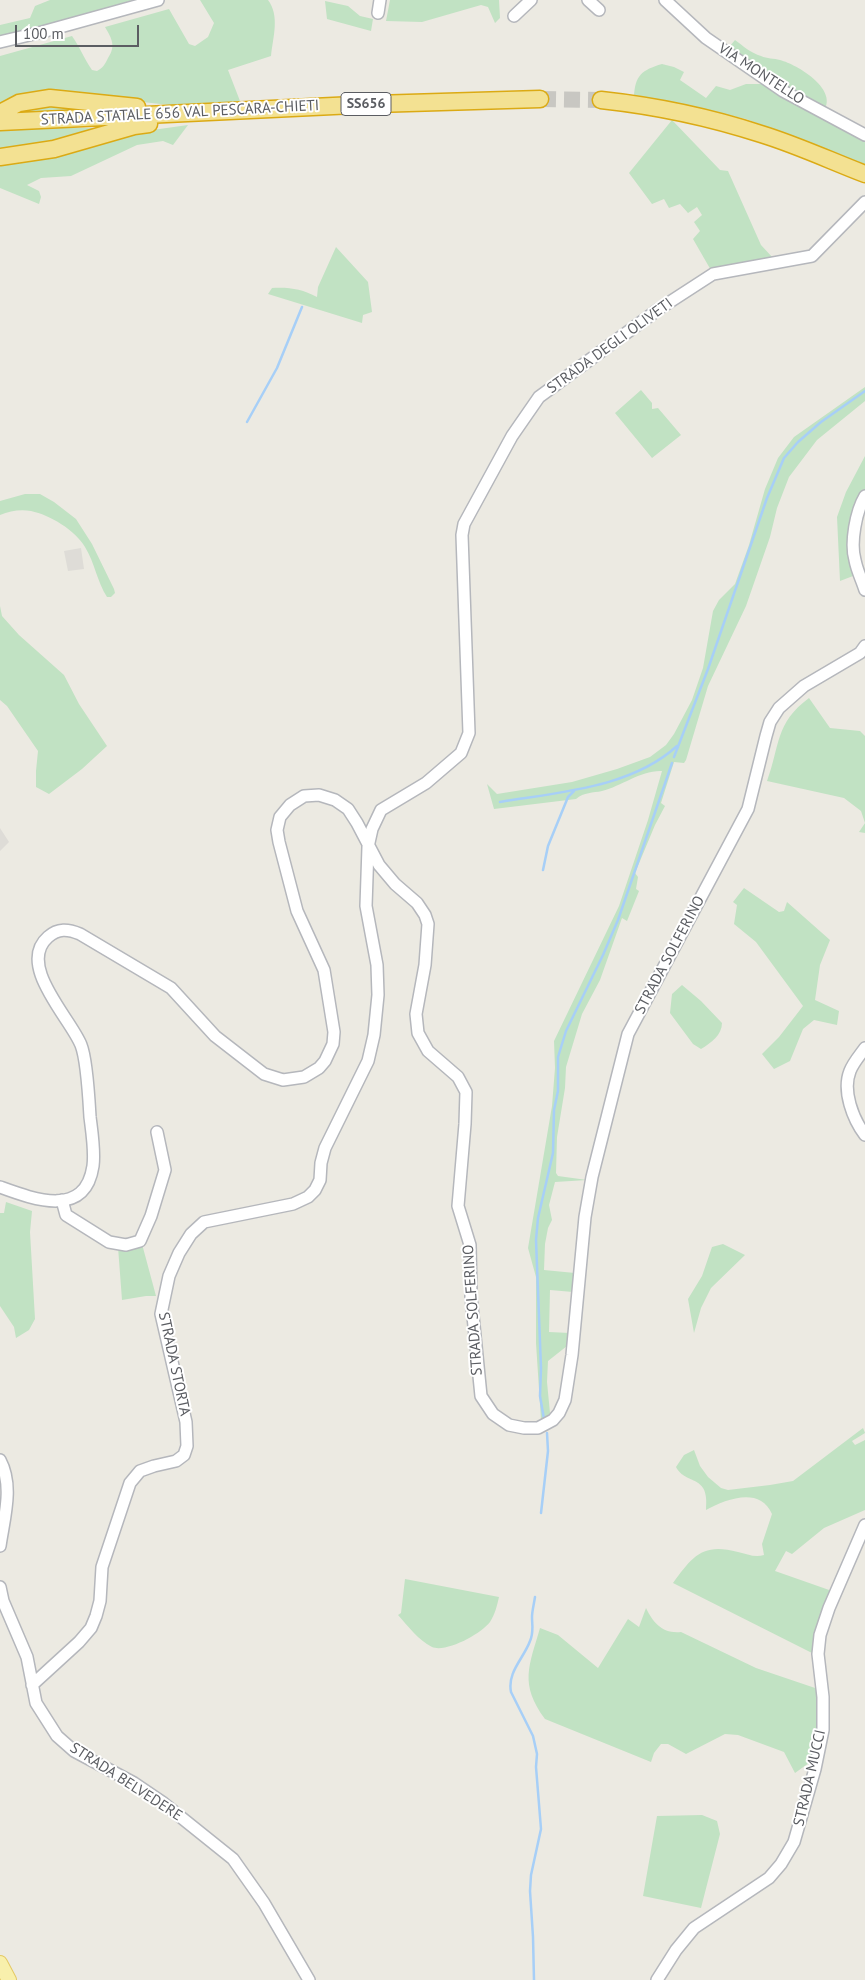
<!DOCTYPE html>
<style>
body{margin:0}
#map{position:relative;width:865px;height:1980px;overflow:hidden;background:#eceae2;font-family:"PT Sans",sans-serif}
canvas{display:block}
.scale{position:absolute;left:15px;top:25px;width:124px;height:22px;box-sizing:border-box;border:2px solid #5b5d62;border-top:0;padding-left:6px;font-size:15px;line-height:18px;white-space:nowrap;color:#5b5d62;-webkit-text-stroke:4px #fff;paint-order:stroke}
</style>
<div id="map">
<canvas width="865" height="1980"></canvas>
<div class="scale">100 m</div>
</div>
<script>
const c = document.querySelector('canvas').getContext('2d');
c.lineJoin = 'round';
function fill(path, color) {
  c.fillStyle = color;
  c.fill(path, 'evenodd');
}
function stroke(path, color, width, dash) {
  c.strokeStyle = color;
  c.lineWidth = width;
  c.lineCap = dash ? 'butt' : 'round';
  c.setLineDash(dash || []);
  c.stroke(path);
}
function label(font, color, halo, rows, align = 'center') {
  c.font = font + ' "PT Sans",sans-serif';
  c.lineWidth = 4;
  c.setLineDash([]);
  c.textBaseline = 'middle';
  c.strokeStyle = halo;
  c.fillStyle = color;
  for (const [text, x, y, turn = 0] of rows) {
    c.save();
    c.translate(x, y);
    c.rotate((+turn || 0) * Math.PI / 180);
    c.textAlign = isNaN(turn) ? turn : align;
    if (halo) c.strokeText(text, 0, 0);
    c.fillText(text, 0, 0);
    c.restore();
  }
}
fill(new Path2D(`
 M81,548L84,569L68,571L64,551Z
 M0,828L9,842L0,851Z`), '#dedcd7');
fill(new Path2D(`
 M50,0H133L80,17L0,38V25L30,18L35,6Z
 M200,0H268C280,16 273,37 271,56L228,70L240,101L214,106L187,107L54,92L0,110V56L72,36C80,47 84,59 92,70L97,71C103,68 105,64 108,58C116,46 112,39 105,27L169,9L189,44L195,46L208,37L214,23Z
 M390,0H499L500,18L495,23L488,7L481,5L422,22L386,21Z
 M325,1L348,6L360,16L373,19L371,31L327,19Z
 M735,40C743,46 751,53 761,56C767,59 774,58 780,60C798,65 836,88 825,109L765,74L730,46Z
 M662,64L674,67L684,72L680,80L706,98L716,86L730,90L746,84H765L865,137V165L746,119L666,101L634,97C635,75 642,70 662,64Z
 M30,104L112,108L11,117Z
 M672,120L720,170L728,171L761,245L773,258L712,272L693,239L700,231L694,222L702,215L697,207L688,213L680,204L669,208L664,199L652,204L629,173Z
 M188,125L173,145L163,141L137,145L71,176L41,178L27,185L39,191L41,197L39,204L0,188V160L131,133Z
 M0,128H105L86,137L0,153Z
 M336,247L368,282L372,312L363,315L362,323L268,294L272,288C289,287 302,289 317,297L318,287Z
 M865,387V401L817,440L789,477L777,508L770,537L746,606L708,686L686,760L684,763L674,762L661,803L665,806L655,825L635,873L638,877L636,889L639,891L627,921L622,918L600,980L582,1014L566,1067L565,1088L557,1137L556,1173L558,1176L587,1180L555,1182L549,1205L552,1220L548,1228L545,1244L544,1270L575,1273L573,1292L550,1290L549,1332L570,1333L567,1346L548,1361L547,1382L550,1413L547,1417L541,1420L536,1343V1277L528,1248L552,1106L555,1068L554,1041L619,906L648,820L662,771C641,770 622,786 602,791C593,793 584,792 576,799L494,809L487,784L497,794L572,782L617,769L650,757L666,745L674,734L692,700L703,668L713,611L719,600L735,584L749,545L765,489L778,458L794,437Z
 M641,390L652,403V409L658,408L681,435L652,458L615,413Z
 M865,456V490L848,542L853,576L840,581L837,517L846,492Z
 M25,494H40L54,502L76,519L92,544L114,589L115,593L111,597H107C97,582 95,563 85,547C75,530 50,515 31,511C20,509 10,511 0,515V501Z
 M0,606L2,616L19,635L64,675L79,704L107,746L82,769L49,794L36,787V771L38,751L7,706L0,700Z
 M809,698L830,728L860,731L865,736V833L859,832L865,823L861,811L844,798L767,781C780,746 775,723 809,698Z
 M744,888L779,912L784,911L787,902L830,940L820,965L815,1000L839,1011L837,1025L814,1020L803,1029L790,1061L774,1069L762,1054L779,1037L803,1006L756,942L734,924L737,905L733,902Z
 M682,985L701,1001L722,1023C722,1035 711,1043 701,1049L693,1044L670,1013L672,994Z
 M6,1202L32,1211L30,1232L35,1319L29,1330L16,1338L14,1327L0,1306V1213H4Z
 M142,1244L156,1296H146L122,1300L118,1247Z
 M723,1244L745,1255L711,1288L701,1308L694,1333L688,1299L702,1276L712,1247Z
 M863,1428L865,1433L852,1441L855,1445L865,1440V1510L824,1528L792,1554L786,1551L775,1571L832,1591L816,1632L812,1653L673,1583C692,1557 702,1542 738,1552C747,1554 755,1558 764,1555L762,1544L772,1514C760,1486 726,1499 706,1510C710,1473 686,1486 676,1467L684,1455L694,1450L700,1466L708,1477L721,1488L728,1490L770,1485L793,1481Z
 M405,1579L499,1597C497,1606 495,1614 490,1622C481,1634 446,1653 432,1647C418,1640 408,1626 398,1615L401,1613Z
 M646,1608C653,1623 663,1634 681,1632L756,1668L818,1689L820,1723L813,1760L795,1773L784,1752L738,1735L725,1734L686,1754L668,1744H661L654,1753L651,1762L545,1719C519,1684 529,1666 540,1628L558,1635L598,1668L628,1619L639,1627Z
 M702,1815L717,1821L720,1834L701,1908L643,1896L657,1816Z`), '#c1e2c3');
stroke(new Path2D(`
 M247,422L277,368L302,307
 M674,757L708,669L767,498L784,458L798,442L821,422L865,391
 M500,802C559,792 631,788 677,746
 M543,870L548,846L568,797L574,791
 M544,1419L540,1396L541,1368L536,1240L538,1218L553,1153L554,1110L558,1091V1057L566,1031L603,955L618,920L672,763
 M541,1513L548,1451L547,1433
 M534,1980L533,1937L530,1891L531,1875L541,1829L536,1767L537,1754L533,1736L511,1692C507,1672 524,1658 530,1641C534,1632 532,1626 532,1617C532,1611 534,1604 535,1597`), '#a7cff7', 2.5);
stroke(new Path2D(`
 M540,99L601,100`), '#c8c7c2', 16, [16, 8]);
const minor = new Path2D(`
 M588,0L599,10
 M665,0L706,38L783,91L865,135
 M378,13L380,0
 M514,16L531,0
 M0,42L42,32L158,0
 M865,496C856,511 850,543 855,560C857,571 862,580 865,590
 M865,1048C860,1055 853,1063 850,1071C842,1091 853,1119 865,1135
 M0,1187C33,1199 85,1219 93,1166C95,1151 92,1133 90,1117C89,1100 87,1060 81,1045C71,1019 16,965 48,937C58,928 68,929 80,934L171,988L215,1036L264,1074L283,1080L304,1077L319,1068L325,1061L333,1044L334,1032L324,970L297,911L279,842L277,830L280,817L290,805L304,796L319,795L335,800L348,809L357,823L379,865L395,884L417,903L425,915L428,924L425,965L416,1014L418,1033L428,1051L458,1077L466,1092L465,1124L458,1206L470,1245L471,1296L481,1396L493,1414L509,1425L524,1428H538L553,1420L559,1413L565,1400L572,1355L585,1217L592,1177L628,1034L748,809L766,736L770,722L779,708L804,686L860,653L865,646
 M62,1200L66,1215L109,1242L126,1245L140,1241L151,1216L165,1170L157,1132
 M0,1460C14,1486 4,1518 0,1546
 M0,1587L3,1601L27,1657L36,1703L57,1736L74,1751L134,1783L162,1802L233,1859L264,1903L309,1980
 M32,1685L79,1642L91,1628L96,1616L100,1601L102,1567L130,1483L140,1471L154,1466L176,1461L184,1455L187,1446L186,1422L161,1314L169,1276L179,1253L191,1234L204,1222L293,1204L308,1197L315,1190L320,1180L321,1163L325,1148L368,1061L374,1035L378,995L377,965L366,906L368,847L372,829L381,810L426,783L461,753L469,733L462,535L464,524L512,436L539,397L659,309L713,274L812,256L865,202
 M657,1980L676,1950L694,1928L769,1878L781,1864L794,1842L815,1769L823,1730V1697L818,1654L820,1635L829,1608L865,1525`);
const major = new Path2D(`
 M0,1963L9,1980`);
const highway = new Path2D(`
 M601,100C656,106 709,117 761,134C797,145 831,161 865,174
 M0,113L19,103L50,98L137,107
 M0,122L375,104L540,99
 M0,157L54,149L134,126L149,124`);
stroke(minor, '#b5b7bc', 14);
stroke(major, '#e4c963', 16);
stroke(highway, '#dbaa14', 19);
stroke(minor, '#fff', 11);
stroke(major, '#f8f0ac', 14);
stroke(highway, '#f3e192', 16);
for (const [x, y, w] of [
 [366,104,50]
]) {
  const box = new Path2D();
  box.roundRect(x - w / 2, y - 11.5, w, 23, 4);
  c.fillStyle = '#fff';
  c.fill(box);
  stroke(box, '#5b5d62', 1);
}
label('bold 14px', '#5b5d62', null, [
 ["SS656",366,104]
]);
label('15px', '#5b5d62', '#fff', [
 ["VIA MONTELLO",761,74,33],
 ["STRADA STATALE 656 VAL PESCARA-CHIETI",180,113,-3],
 ["STRADA DEGLI OLIVETI",610,346,-36],
 ["STRADA SOLFERINO",670,955,-62],
 ["STRADA SOLFERINO",473,1310,-94],
 ["STRADA STORTA",174,1364,78],
 ["STRADA MUCCI",810,1778,-77],
 ["STRADA BELVEDERE",126,1782,33]
]);
</script>
